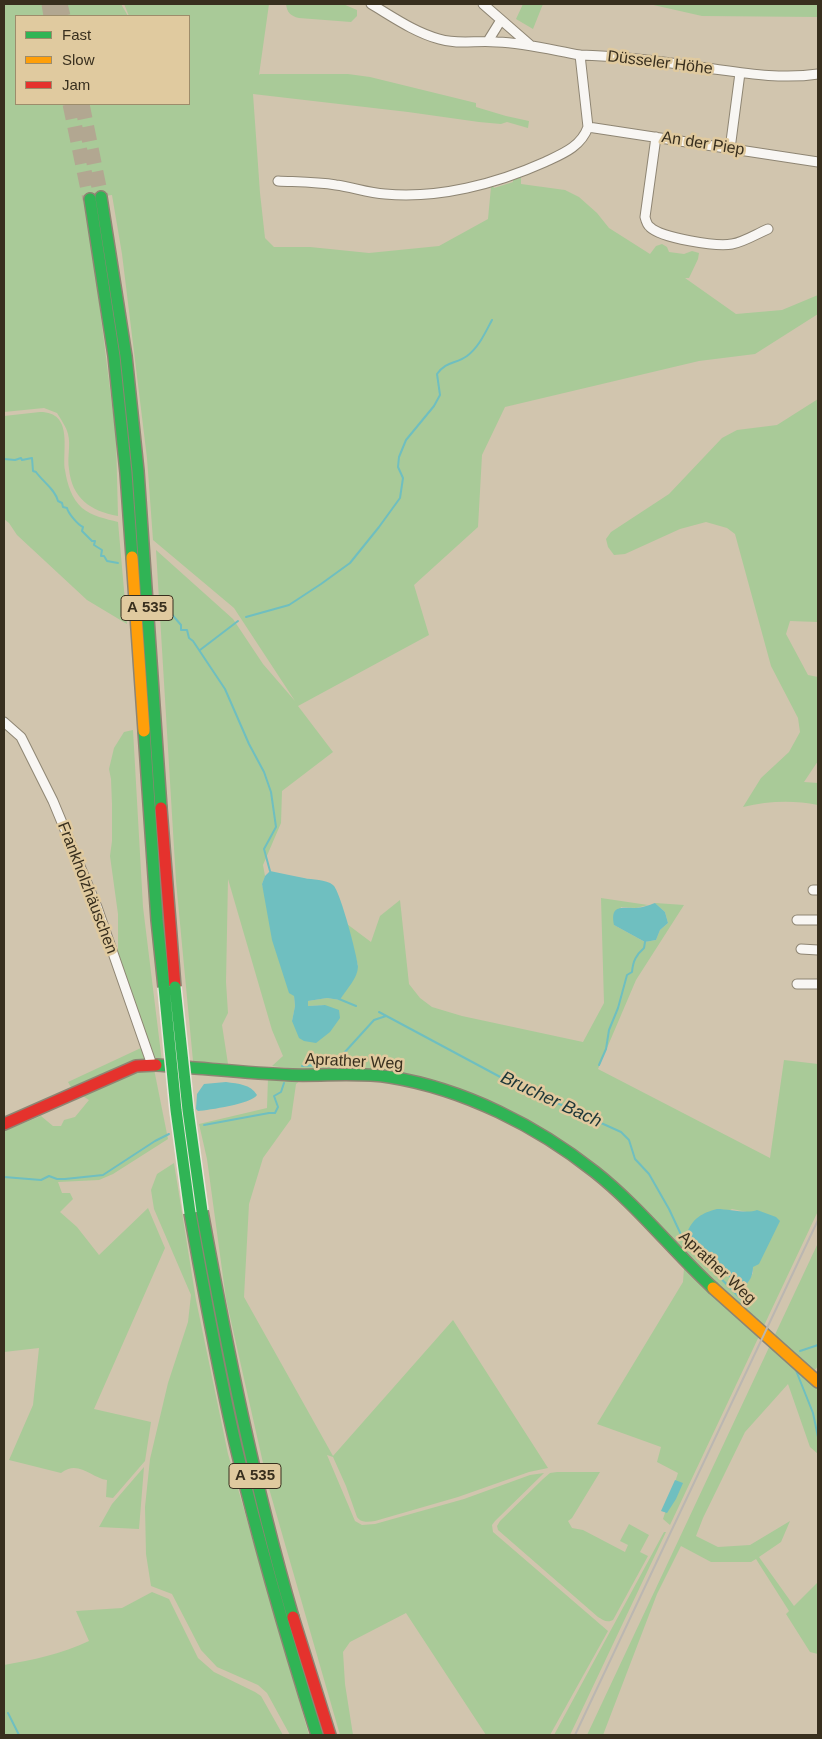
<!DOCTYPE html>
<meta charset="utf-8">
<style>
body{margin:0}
#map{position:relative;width:822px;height:1739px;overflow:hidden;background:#d1c5ae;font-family:Helvetica,sans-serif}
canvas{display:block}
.frame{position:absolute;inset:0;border:5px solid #382f1e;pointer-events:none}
.legend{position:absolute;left:15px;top:15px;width:175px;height:90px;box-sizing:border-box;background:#e0ca9f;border:1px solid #9d8c6b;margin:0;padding:6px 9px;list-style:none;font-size:15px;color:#382f1e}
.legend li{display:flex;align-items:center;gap:10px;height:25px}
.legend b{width:25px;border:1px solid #9d8c6b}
</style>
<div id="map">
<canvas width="822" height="1739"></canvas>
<div class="frame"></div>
<ul class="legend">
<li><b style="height:6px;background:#30b455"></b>Fast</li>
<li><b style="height:6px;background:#ff9f0a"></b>Slow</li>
<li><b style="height:6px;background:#e5322d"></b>Jam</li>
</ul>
</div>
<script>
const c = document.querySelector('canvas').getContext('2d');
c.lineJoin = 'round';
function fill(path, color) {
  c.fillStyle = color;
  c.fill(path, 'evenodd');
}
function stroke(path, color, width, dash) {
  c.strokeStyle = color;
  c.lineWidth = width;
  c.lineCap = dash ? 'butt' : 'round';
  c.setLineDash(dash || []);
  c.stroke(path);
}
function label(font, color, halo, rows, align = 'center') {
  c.font = font + ' Helvetica,sans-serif';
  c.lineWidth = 5;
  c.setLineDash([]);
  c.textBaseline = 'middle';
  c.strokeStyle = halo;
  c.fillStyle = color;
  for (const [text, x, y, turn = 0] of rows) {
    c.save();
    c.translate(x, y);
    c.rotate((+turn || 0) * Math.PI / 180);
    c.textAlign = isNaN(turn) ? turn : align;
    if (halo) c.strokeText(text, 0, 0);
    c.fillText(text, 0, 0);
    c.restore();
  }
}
fill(new Path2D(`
 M5,4H121L128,16H16V104H189V16H129L124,4H269L259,75L260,74H348L370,77L476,103V107L506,116L529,121L528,128L507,122L501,124L479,122L408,112L253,94L260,193L265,238L274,247H310L369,253L439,246L488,219L491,187L493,186L494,188L513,182V180L521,177V184L565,190L579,197L597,213L609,228L650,254L656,246L662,244L667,247L669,252L684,254L692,251L699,253L698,259L689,278H685L736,314L782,310L818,295V314L755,354L699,361L505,407L482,455L478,527L414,585L429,635L298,706L333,752L282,791L281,823L263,865L265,876L262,884L294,996L295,1006L292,1021L325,1005L308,1006V1001L327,998L340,1000L358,966L347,924L371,942L380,916L400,900L409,984L420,998L432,1007L462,1016L583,1042L604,1003L601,898L648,905L636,908L621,907L614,925L645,942L656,940L660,930L668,923L665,912L655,903L684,905L636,980L598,1069L770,1158L784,1060L818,1064V1211L670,1525L663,1519L678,1473L657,1462L661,1447L597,1424L683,1282L684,1268L628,1196L461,1092L272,1066L283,1056L272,1030L228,879L226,982L228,1013L222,1025L228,1064L193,1061L176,881L156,550L233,619L263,664L295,701L234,608L153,540L147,458L122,254L112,195L86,198L116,437L118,516C90,511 72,498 69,469C67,457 71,445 68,434C66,426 61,420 57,413L44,408L4,412ZM732,1209L752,1213L753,1273L746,1285L741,1287L689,1237L687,1233Z
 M286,4H343L357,10V16L351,22L299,18C290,16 287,12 286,4Z
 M523,4H543L533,29L516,19Z
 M649,4H818V17L702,16Z
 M818,399V622L790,621L786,634L808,675L818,677V761L804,782L818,783V805C793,800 768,801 743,807L761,778L789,752L800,732L798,718L771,666L735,534L727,528L706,522L680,529L625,554L614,555L608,547L606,539L611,532L669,494L722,438L737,430L777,425Z
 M40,412C74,412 62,450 65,470C67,484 72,499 82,508C92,516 106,519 118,522L127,624L87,600L17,535L9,523L4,519V416Z
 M133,730L143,907L162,1062L154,1069L168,1139L113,1174L99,1180L58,1182L62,1193H70L73,1199L60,1212L77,1227L99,1255L148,1208L165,1248L94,1409L151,1422L145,1461L113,1498L106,1497L107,1480C92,1478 78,1459 61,1473L9,1460L33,1405L39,1348L4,1352V1131L41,1116L53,1126H61L64,1120L75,1117L89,1100L72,1089L68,1082L143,1047L118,962V914L110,856L112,841V804L111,779L109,769L114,748L124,732Z
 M268,1078L301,1080L296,1084L291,1119L263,1158L249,1204L244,1297L333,1456L453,1320L548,1468L529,1472L458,1497L375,1521C368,1522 361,1523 357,1517L346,1486L333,1457L327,1455L355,1521L362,1525L375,1524L464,1499L530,1475L544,1473L495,1521L492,1525L493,1532L608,1631L550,1735H486L406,1613L350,1642L343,1652L345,1684L353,1735H340L268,1485L226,1299L207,1159L199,1124L267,1108Z
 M174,1163L196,1300L228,1454L309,1735H290L267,1693L258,1685L217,1667L201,1650L172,1594L151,1586L146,1554L145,1507L150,1459L168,1383L188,1322L191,1295L154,1209L151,1190L157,1174Z
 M818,1243V1366L814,1371L818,1379V1454L810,1447L788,1384L745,1432L703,1518L696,1536L718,1547L750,1545L790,1521L781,1542L759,1557L794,1606L818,1582V1654L810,1652L786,1614L789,1611L756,1559L751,1562H711L681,1546L657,1594L603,1735H587Z
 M144,1467L139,1529L99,1527L112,1504Z
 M557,1472H600L572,1518L568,1521L572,1528L583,1530L625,1552L628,1545L620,1541L629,1524L649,1535L640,1552L648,1556L613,1620C607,1623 603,1620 598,1617L498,1530L497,1526L500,1521L543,1479L550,1473Z
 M664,1532H666L570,1735H554Z
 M152,1592L169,1599L198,1658L214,1672L255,1692L261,1696L283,1735H4V1665C32,1660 62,1654 89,1641L76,1611L122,1608Z`), '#a9ca98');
fill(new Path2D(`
 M270,871C281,873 292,876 304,878C312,880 326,879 333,885C340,890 357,955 358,966C358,979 346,989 340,1000L327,998L308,1001V1006L325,1005L339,1010L340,1018L330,1032L316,1043L304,1041L299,1038L292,1021L295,1006L294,996L289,993L272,940L262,884L265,876Z
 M655,903L665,912L668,923L660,930L656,940L645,942L614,925C610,905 621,908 635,908C642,908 649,905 655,903Z
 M226,1082C239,1084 250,1084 257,1095C251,1104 209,1110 198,1111L196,1109L197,1094L204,1084Z
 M717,1209C728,1209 748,1214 757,1210L776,1217L780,1221L759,1264L753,1267C753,1275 750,1282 743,1287L738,1286L689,1237L687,1233C693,1218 702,1213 717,1209Z
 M675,1480L683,1483L676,1499L667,1513L661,1511Z`), '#6fbfc0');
stroke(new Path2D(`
 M4,459L15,460L21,458L22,460L32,458L33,471L36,472C43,482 55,489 58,501L62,503L63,507L67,508C68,513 78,525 83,527L82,531L92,541H95L94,545L102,550L101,556H104L107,561L118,563
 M163,604L181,625V630H187L189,638L193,641L225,689L249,744L264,772L271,792L276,827L264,849L270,871
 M246,617L289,605L321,584L350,563L379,527L400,498L403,478L398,467L399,457L406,440L434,406L440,395L437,374C446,361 456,364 467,356C479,347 485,333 492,320
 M200,650L238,621
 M339,999L356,1006
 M379,1012L504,1079L621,1132L629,1140L635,1159L649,1174L669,1209L684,1241L744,1302
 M599,1065L606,1049L609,1030L618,1008L627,975L632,972C633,961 636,955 644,948L645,942
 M302,1066L338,1064L344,1053L374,1020L386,1016
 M204,1125L269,1113H275L278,1107L274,1096L281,1092L284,1083
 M4,1177L41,1180L49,1176L57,1179H65L103,1175L155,1141L169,1134
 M800,1351L818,1345
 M795,1368L813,1413L818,1437
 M8,1713L19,1735`), '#6fbfc0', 2);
stroke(new Path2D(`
 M49,4L51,16
 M60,4L63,16
 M70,104L90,199
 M82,104L101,197`), '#b2a791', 15, [15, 8]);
const street = new Path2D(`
 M483,4L530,45
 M488,41L501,20
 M580,55C620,56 660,61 699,67C738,72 779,80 818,74
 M588,127L818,162
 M656,137L645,217C646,221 647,225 650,227C661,238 717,247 732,244C744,242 756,234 768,229
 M730,149L740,73
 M278,181C298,182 317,182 336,185C352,187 368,193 385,194C438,199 496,184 545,162C562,154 581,147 588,127L580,55C552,50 525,43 497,42C477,40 458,45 439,39C414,32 393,17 371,4
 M4,722L21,737L53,801L97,907L152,1065
 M813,890H818
 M797,920H818
 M801,949L818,950
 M797,984H818`);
const fast = new Path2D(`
 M101,197L126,356L138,471L161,808
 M90,199L114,356L126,473L132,557
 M144,731L157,920L164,987
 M156,1065C202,1068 247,1073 292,1075C325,1076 358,1072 390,1077C464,1089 537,1126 595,1172C638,1206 673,1251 713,1288
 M202,1211C227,1348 254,1484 293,1617
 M190,1213C204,1291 218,1370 236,1447C259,1544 287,1640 317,1735`);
const slow = new Path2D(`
 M132,557L144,731
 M713,1288L818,1382`);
const jam = new Path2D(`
 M161,808L175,987
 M4,1124L136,1066L156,1065
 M293,1617L330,1735`);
stroke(street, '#8e8573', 11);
stroke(fast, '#8e8573', 14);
stroke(slow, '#8e8573', 14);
stroke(jam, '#8e8573', 14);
stroke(street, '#f8f6f3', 9);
stroke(fast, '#30b455', 11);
stroke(slow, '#ff9f0a', 11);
stroke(jam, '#e5322d', 11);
stroke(new Path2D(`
 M575,1735L818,1220`), '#bbb7b1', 2);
const fastBridge = new Path2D(`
 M164,987L176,1110L190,1213
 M175,987L188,1110L202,1211`);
stroke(fastBridge, '#eae5db', 14, []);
stroke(fastBridge, '#30b455', 11);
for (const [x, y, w] of [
 [147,608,52],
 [255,1476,52]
]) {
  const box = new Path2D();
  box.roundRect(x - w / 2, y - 12.5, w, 25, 4);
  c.fillStyle = '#e0ca9f';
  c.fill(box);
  stroke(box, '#382f1e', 1);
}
label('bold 15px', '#382f1e', null, [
 ["A 535",147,608],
 ["A 535",255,1476]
]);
label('16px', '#382f1e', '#e0ca9f', [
 ["Düsseler Höhe",660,63,7],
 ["An der Piep",703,144,9],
 ["Frankholzhäuschen",87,888,69],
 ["Aprather Weg",354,1062,3],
 ["Aprather Weg",717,1268,43]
]);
label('italic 18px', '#1c3638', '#e0ca9f', [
 ["Brucher Bach",551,1100,25]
]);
</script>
